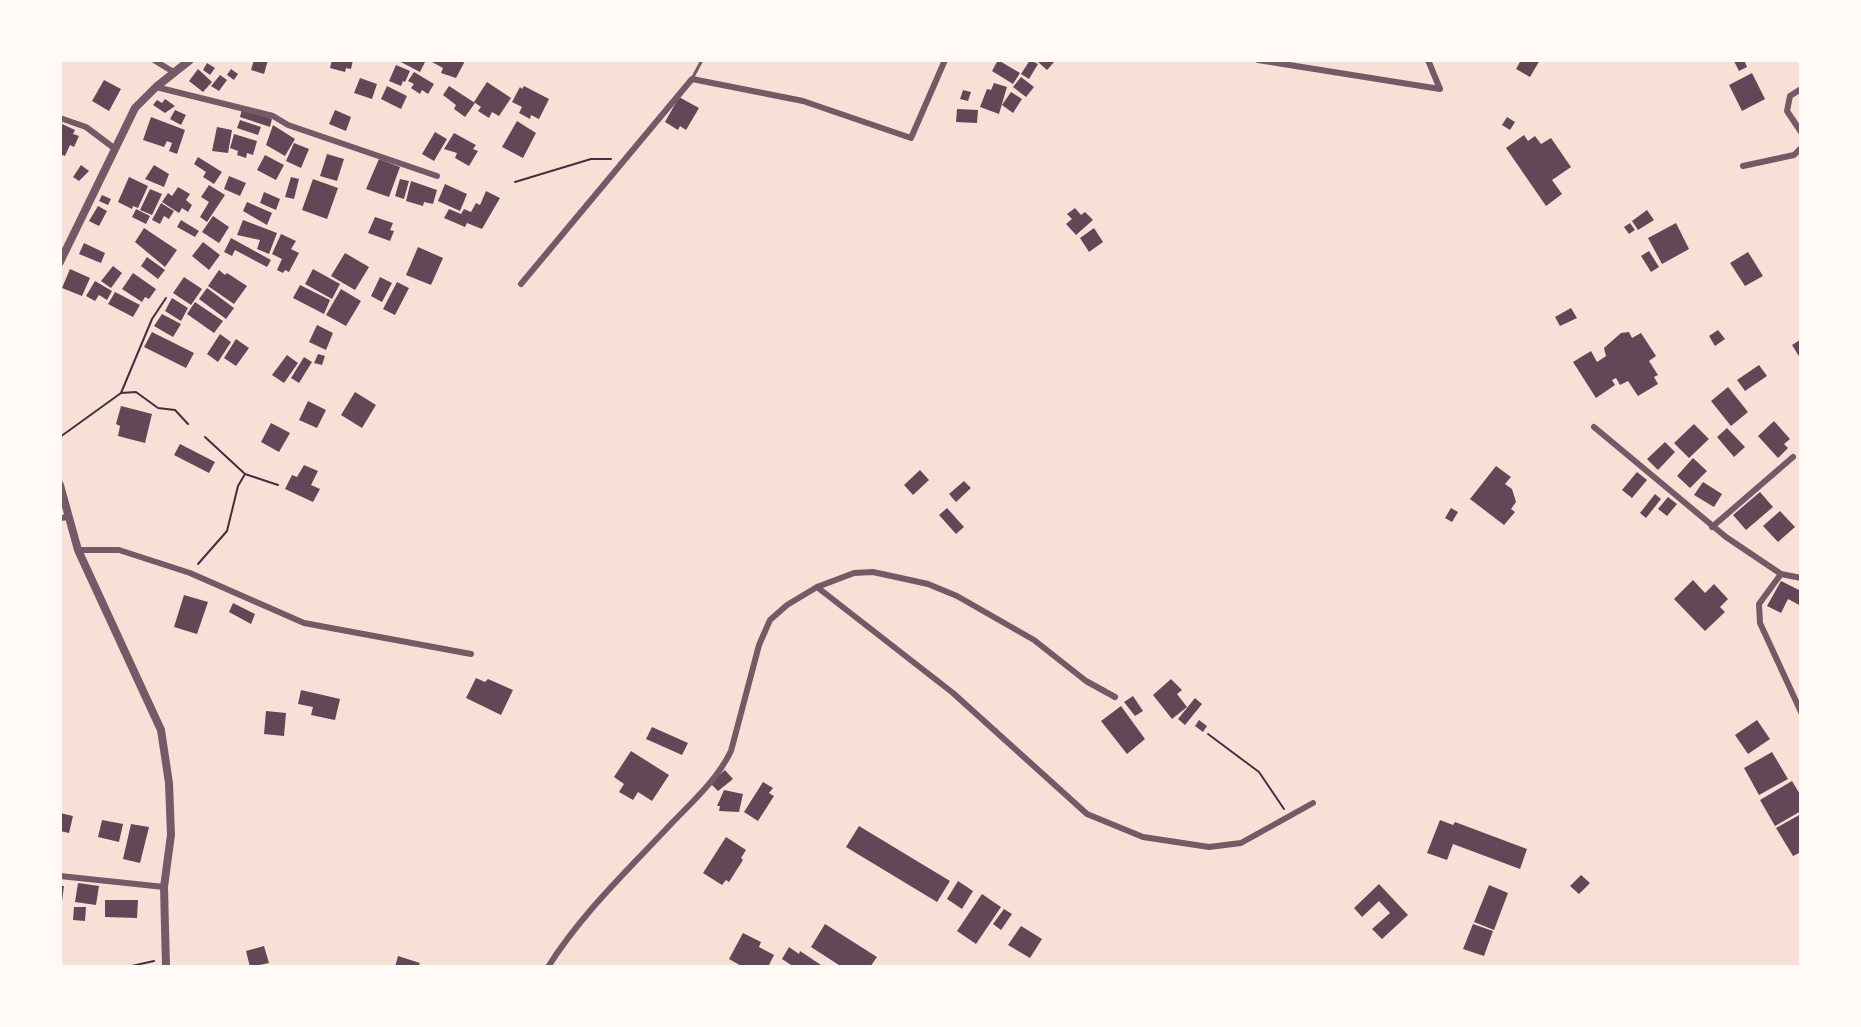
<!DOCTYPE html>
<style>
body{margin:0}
#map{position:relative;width:1861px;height:1027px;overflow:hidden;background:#f7e1d7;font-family:"Sofia Sans Condensed",sans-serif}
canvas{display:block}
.frame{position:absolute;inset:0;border:62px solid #fffaf5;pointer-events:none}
</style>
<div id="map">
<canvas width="1861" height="1027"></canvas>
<div class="frame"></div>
</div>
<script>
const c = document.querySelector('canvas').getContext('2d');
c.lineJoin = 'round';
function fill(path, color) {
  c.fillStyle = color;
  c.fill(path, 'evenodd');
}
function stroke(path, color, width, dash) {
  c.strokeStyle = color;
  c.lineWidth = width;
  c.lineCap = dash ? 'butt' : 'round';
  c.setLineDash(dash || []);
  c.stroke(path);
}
fill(new Path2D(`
 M254,60H268L264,74L251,70Z
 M332,60H353L351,69L346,68L345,72L330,68Z
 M397,60H426L420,72Z
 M433,60H463L464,63L456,78L441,73L443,68L432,62Z
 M998,60L1020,73L1013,84L992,71Z
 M1030,60L1038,64L1029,79L1021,74Z
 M1039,60L1043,61L1056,60L1047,70L1038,62Z
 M1521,60H1540L1530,77L1516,69Z
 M1744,60L1747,67L1739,71L1734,61Z
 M207,63L215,68L210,75L203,70Z
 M396,65L410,71L405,82L403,81L401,86L389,81Z
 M198,69L212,82L203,92L189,81Z
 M231,69L238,74L234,80L227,75Z
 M414,72L434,84L428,94L422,90L420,94L411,88L414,84L408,81Z
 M1752,73L1765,99L1742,111L1729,85Z
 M220,75L227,80L219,91L211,86Z
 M1021,77L1034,87L1026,97L1013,87Z
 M360,78L377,84L372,99L354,93Z
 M104,80L121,89L109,111L92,101Z
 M487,82L511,98L499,116L492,112L489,118L478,111L481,107L474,102Z
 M994,83L1007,87L999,114L980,107L987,89L991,90Z
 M387,86L407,96L401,109L381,99Z
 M449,86L475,103L465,117L454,109L456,105L443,95Z
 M524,86L549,99L539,119L531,115L530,119L519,113L522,107L512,102L520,87L522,89Z
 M963,90L971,92L968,101L960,99Z
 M1011,92L1022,99L1013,113L1002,105Z
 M679,97L699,108L686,130L680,126L678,130L665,122Z
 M165,99L175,106L165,113L153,105L157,100L162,103Z
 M242,109L272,119L270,127L240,117Z
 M957,109L978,110L977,123L956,122Z
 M175,110L186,115L181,125L170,119Z
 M335,110L351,117L346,131L329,124Z
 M151,117L185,130L177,154L169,151L172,143L167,141L164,147L143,140Z
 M1507,117L1515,122L1510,130L1502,125Z
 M240,120L261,127L258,135L237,128Z
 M517,121L536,133L523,158L502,147Z
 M60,123L75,130L73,134L79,136L74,147L70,145L65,156L60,154Z
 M273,125L295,139L285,156L266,145Z
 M217,127L232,130L228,153L212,151Z
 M435,132L447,139L434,161L422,154Z
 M454,133L476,145L473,149L478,151L469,166L455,158L457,153L444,149Z
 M234,134L257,141L253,155L247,153L246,158L237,155L238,151L230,148Z
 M1524,135L1528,141L1535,136L1541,144L1551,138L1571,167L1552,180L1562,194L1546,206L1506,148Z
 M294,143L309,149L301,168L286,161Z
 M327,154L344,159L337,181L320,176Z
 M265,155L284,165L276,180L257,170Z
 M198,157L222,172L214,184L203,177L206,172L194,164Z
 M379,159L400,167L389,197L366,189Z
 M81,165L89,171L79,181L73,177Z
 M154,165L169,174L164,187L145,179Z
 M229,176L246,183L240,196L224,189Z
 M129,177L148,186L138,208L133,206L132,209L118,202Z
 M291,177L299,179L294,199L285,197Z
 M313,179L338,188L327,219L302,210Z
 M400,179L409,181L404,199L395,196Z
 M411,181L437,190L433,204L424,202L423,206L406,201Z
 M445,184L467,194L460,211L438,201Z
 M209,185L225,195L207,222L200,217L209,202L201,197Z
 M178,187L190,194L186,200L192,205L188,212L182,208L179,213L162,202L168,193L172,196Z
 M150,189L162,194L152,215L140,210Z
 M486,191L500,198L482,229L467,223L465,227L444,218L449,209L461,214L464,209L471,212L476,203L480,205Z
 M264,192L280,199L276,210L260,203Z
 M102,195L111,199L108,205L99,201Z
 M247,202L272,213L267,225L243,211Z
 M161,203L174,211L169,219L164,216L160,224L152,220Z
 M98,206L107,211L99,226L89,221Z
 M1075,208L1081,215L1085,212L1093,220L1076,235L1066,224L1072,219L1067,214Z
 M136,209L150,216L146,224L132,217Z
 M1647,210L1654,220L1638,230L1632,221Z
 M213,216L229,227L219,243L202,232Z
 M375,217L393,223L390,230L394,231L390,241L368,233Z
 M181,220L199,231L195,237L177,227Z
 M243,220L277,233L269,254L257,249L260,240L237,235Z
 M1630,223L1635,230L1629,234L1624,227Z
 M1676,223L1689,249L1662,264L1648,238Z
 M144,228L177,250L165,267L135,242Z
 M1094,228L1103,242L1089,252L1080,238Z
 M281,234L296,241L291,249L299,253L289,272L285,270L283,273L277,270L282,259L272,254Z
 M231,238L271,260L267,267L235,250L232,256L224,252Z
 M203,242L220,255L209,270L192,256Z
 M84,243L105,253L101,263L79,254Z
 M418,247L443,258L431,285L406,275Z
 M1649,251L1659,267L1651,272L1641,256Z
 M1748,252L1763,276L1745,286L1730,263Z
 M345,253L369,267L355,290L331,276Z
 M147,257L165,270L158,279L141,266Z
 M113,266L122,273L111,288L101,281Z
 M70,269L90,278L82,296L62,288Z
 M313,269L340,284L332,299L305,284Z
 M219,270L225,275L227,273L247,286L234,304L208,286Z
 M133,273L156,289L149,299L145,297L142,302L122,289Z
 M184,277L202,289L191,305L173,293Z
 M380,277L392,283L382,302L371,296Z
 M95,281L112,291L107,300L99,295L95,301L86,296Z
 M397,282L409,288L395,315L383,309Z
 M300,285L330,300L324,314L293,298Z
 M207,288L234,308L226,319L199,299Z
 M341,289L361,301L346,326L326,315Z
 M115,292L140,305L133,317L108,304Z
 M172,298L188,308L181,321L165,311Z
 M195,302L223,321L214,333L187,314Z
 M1571,308L1577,318L1560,326L1555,317Z
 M162,314L181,324L173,337L154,326Z
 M317,325L333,333L326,350L309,342Z
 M1718,330L1725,339L1715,346L1709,336Z
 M152,332L194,353L186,368L144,347Z
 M1629,332L1632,338L1641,333L1656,356L1649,361L1658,375L1654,377L1658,384L1638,396L1628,381L1620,385L1616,378L1612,380L1615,385L1596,398L1573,362L1591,351L1597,362L1606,356L1604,348L1621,333Z
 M220,334L231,342L218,362L207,354Z
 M236,339L249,348L236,366L224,358Z
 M1800,340L1801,357L1800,358L1792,345Z
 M318,354L325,356L322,365L314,363Z
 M287,355L298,363L284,383L272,375Z
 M304,357L312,362L299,383L291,378Z
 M1759,365L1767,376L1745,391L1737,380Z
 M1728,387L1748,412L1731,426L1711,401Z
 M355,392L376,405L362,428L341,415Z
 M308,401L326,410L317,428L299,420Z
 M121,406L152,414L145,443L118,436L120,426L116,424Z
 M1774,421L1790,439L1784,444L1788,448L1778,458L1758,436Z
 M271,423L290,433L279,452L261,442Z
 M1694,424L1709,439L1689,458L1674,443Z
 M1727,428L1745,447L1734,457L1717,437Z
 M1665,442L1675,452L1658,470L1647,459Z
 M180,444L215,462L209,473L174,455Z
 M1693,458L1707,471L1690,488L1677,476Z
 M304,465L318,471L311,485L320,489L313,502L285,489L292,475L297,477Z
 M1496,466L1511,477L1505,484L1512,489L1516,502L1511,509L1515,512L1504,525L1470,499Z
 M920,470L929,480L913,495L904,485Z
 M1637,472L1647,480L1632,498L1622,490Z
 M964,481L971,488L956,502L949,494Z
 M1703,482L1722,494L1714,507L1694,495Z
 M1760,492L1773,507L1746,530L1733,515Z
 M1655,494L1661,499L1646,518L1640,513Z
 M1668,497L1677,504L1667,516L1658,509Z
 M947,508L964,527L956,534L939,515Z
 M1451,508L1458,512L1452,522L1445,518Z
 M1780,511L1795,527L1778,542L1763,526Z
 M1693,580L1705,593L1714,584L1728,599L1720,607L1725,612L1705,631L1674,599Z
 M1781,581L1801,591V606L1788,599L1781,613L1767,606Z
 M184,595L208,602L197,634L174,627Z
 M233,603L255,614L251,624L229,612Z
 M476,678L485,682L488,679L513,690L501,715L466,698Z
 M1171,679L1182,690L1177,694L1187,707L1172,719L1153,695Z
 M301,690L340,699L335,720L311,715L313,707L298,704Z
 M1133,696L1143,711L1135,716L1124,702Z
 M1195,698L1202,704L1185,725L1178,719Z
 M1121,706L1145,739L1127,754L1101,721Z
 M266,711L286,713L284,736L264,734Z
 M1199,720L1207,726L1203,732L1195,726Z
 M1757,720L1770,739L1748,754L1735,735Z
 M652,727L688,743L682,755L646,739Z
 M631,751L669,775L652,801L638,792L633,800L619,792L624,784L614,777Z
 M1772,752L1788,779L1759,795L1744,768Z
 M725,770L733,779L718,791L710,783Z
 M1792,781L1801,796V811L1775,826L1760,800Z
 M763,782L773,788L769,793L774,796L758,821L744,812Z
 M724,790L743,794L739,812L719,811L720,806H717Z
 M60,813L73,816L69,833L60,831Z
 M1801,814V852L1793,856L1776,828Z
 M102,820L123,824L119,842L98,837Z
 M1440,820L1453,825L1455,822L1527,849L1520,869L1453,844L1447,860L1427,853Z
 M131,824L149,827L140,863L123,859Z
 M859,826L950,881L937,902L846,847Z
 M726,837L746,850L741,858L743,860L729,882L726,880L722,885L703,873Z
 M1581,875L1590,883L1579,894L1570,886Z
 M958,881L973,891L962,909L947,899Z
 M78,883L99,886L96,905L75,902Z
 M1379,884L1408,915L1382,939L1372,929L1390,913L1379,901L1362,917L1354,908Z
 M1489,885L1508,893L1494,930L1474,922Z
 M60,886H64L61,909H60Z
 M982,894L1001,907L976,944L957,931Z
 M105,900H138L137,918L105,917Z
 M74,907H86L85,921L73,920Z
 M1004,909L1012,914L1001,930L993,924Z
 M825,924L877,957L870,967H842L811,947Z
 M1473,924L1493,931L1484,956L1463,949Z
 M1021,926L1042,939L1030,958L1008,945Z
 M743,933L761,942L759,947L774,955L768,967H743L729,959Z
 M264,946L269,963L250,967L246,951Z
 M789,947L799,954L800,951L824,967H794L782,959Z
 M398,956L420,963L418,967H395Z`), '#644757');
stroke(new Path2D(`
 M515,182L591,159H611
 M121,393L152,319L166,298
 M60,437L121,393L136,392L158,408L175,410L188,424
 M205,437L245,474
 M198,564L227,531L238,486L245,474L278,485
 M1208,734L1259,772L1284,809
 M127,967L154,961`), '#4a2c40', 2);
stroke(new Path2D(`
 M693,77L702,60`), '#755966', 3);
stroke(new Path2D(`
 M154,60L175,73
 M1258,60L1440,89
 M1428,60L1440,89
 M156,87L273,116L288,125L437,176
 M1801,89L1790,96L1787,111L1801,132
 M60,118L86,127L114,148
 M1743,166L1794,155L1801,148
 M521,284L692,79L803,101L911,138L945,60
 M1594,427L1726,537L1781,574L1801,578
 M60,518L69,517
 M1712,527L1793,457
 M78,550H119L190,573L304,623L471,654
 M1781,574L1759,604L1760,623L1801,712
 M817,587L953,693L1087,814L1143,837L1209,847L1241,843L1313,803
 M60,876L164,887
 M548,967C581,914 628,870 670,825C692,802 717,780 731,751L759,645L770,620L787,605L817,587L854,573L873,572L896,577L928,584L957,596L1034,640L1086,681L1115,697`), '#755966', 6);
stroke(new Path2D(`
 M60,262L135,108L156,87L190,60
 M60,485L78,550L161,730L169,783L171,835L164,887L166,967`), '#755966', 8);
</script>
